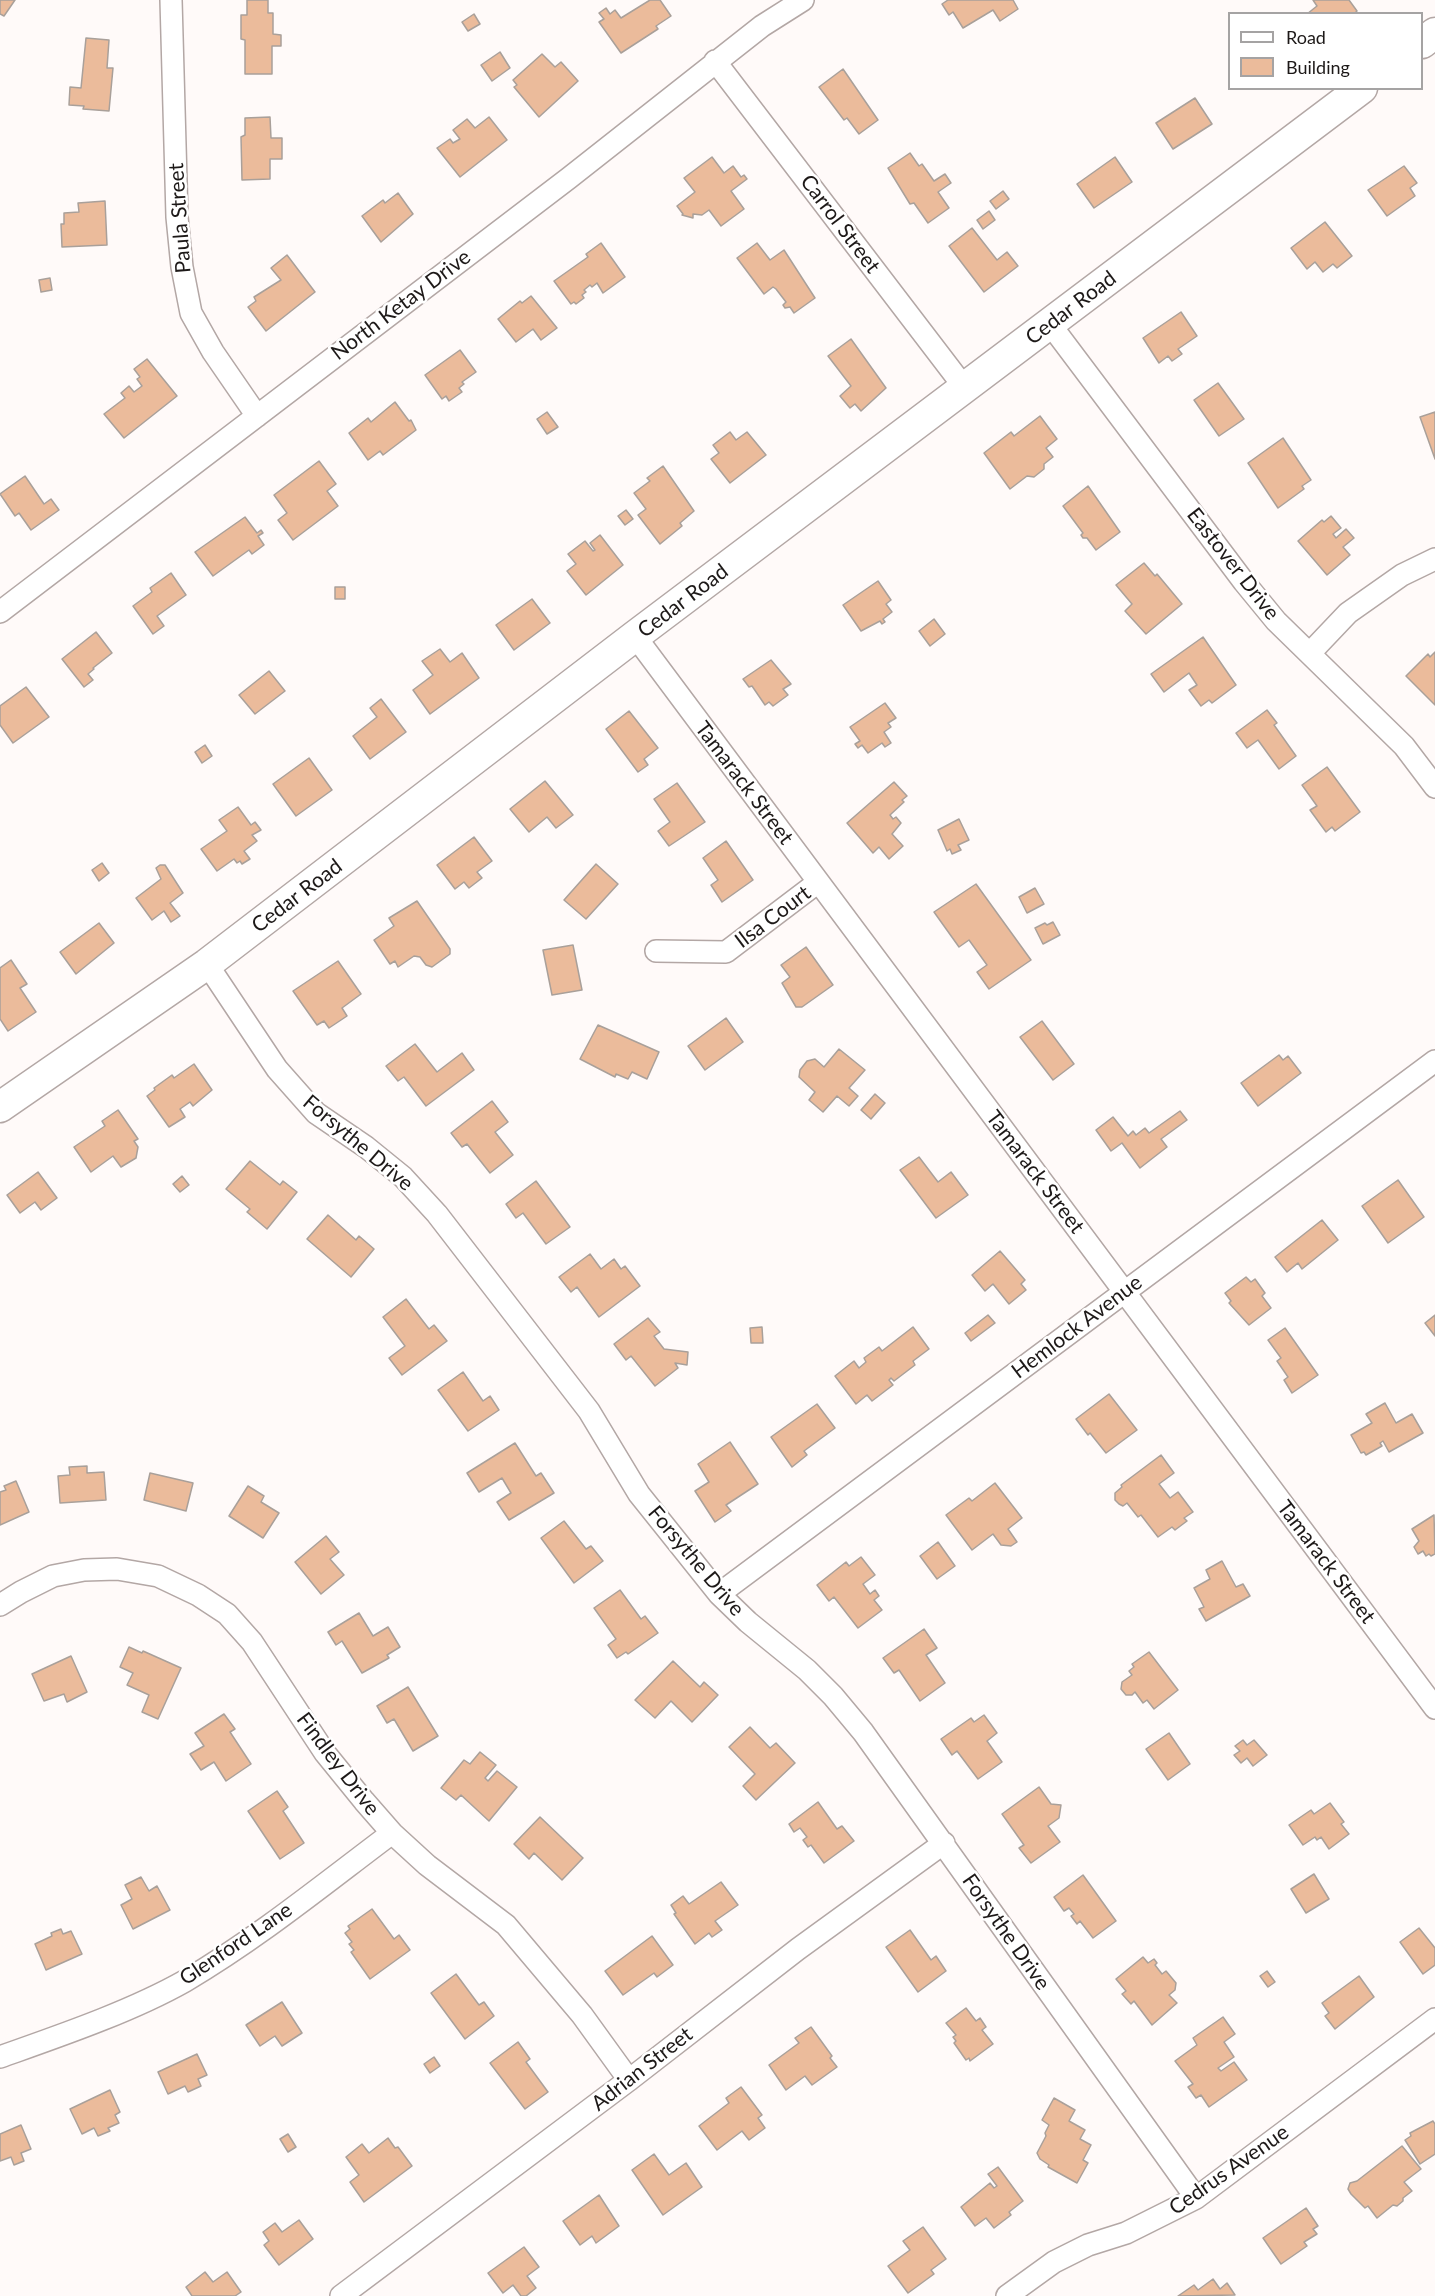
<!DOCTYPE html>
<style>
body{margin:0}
#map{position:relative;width:1435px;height:2296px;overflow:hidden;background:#fffaf9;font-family:Lato,sans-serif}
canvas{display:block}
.legend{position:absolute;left:1228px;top:12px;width:195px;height:78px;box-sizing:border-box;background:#fff;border:2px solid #a5a3a3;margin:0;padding:8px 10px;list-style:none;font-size:18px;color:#1d1918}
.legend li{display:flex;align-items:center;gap:12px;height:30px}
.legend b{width:30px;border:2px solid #a5a3a3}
</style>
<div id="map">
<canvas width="1435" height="2296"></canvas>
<ul class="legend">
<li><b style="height:8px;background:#fff"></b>Road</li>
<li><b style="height:16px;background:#ebbb9b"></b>Building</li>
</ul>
</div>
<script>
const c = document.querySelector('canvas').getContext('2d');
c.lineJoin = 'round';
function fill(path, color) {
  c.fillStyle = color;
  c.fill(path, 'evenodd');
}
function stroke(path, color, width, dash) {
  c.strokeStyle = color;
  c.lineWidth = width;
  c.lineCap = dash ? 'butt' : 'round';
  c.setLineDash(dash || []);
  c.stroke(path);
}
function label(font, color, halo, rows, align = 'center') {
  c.font = font + ' Lato,sans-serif';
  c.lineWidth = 5;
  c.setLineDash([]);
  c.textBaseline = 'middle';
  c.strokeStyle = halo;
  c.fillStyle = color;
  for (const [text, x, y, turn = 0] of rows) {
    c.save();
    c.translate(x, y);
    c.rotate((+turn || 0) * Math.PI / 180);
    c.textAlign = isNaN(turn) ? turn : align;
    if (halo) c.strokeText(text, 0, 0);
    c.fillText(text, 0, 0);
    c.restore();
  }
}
const building = new Path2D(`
 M0,0H15L4,16L0,14Z
 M247,0H268V13H273V34L281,35V46H272V74H245V40L241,39V15H247Z
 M650,0H660L671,16L656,26L658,29L621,53L599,22L604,19L599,13L606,8L610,14L615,10L621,18Z
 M948,0H1013L1018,9L1000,21L993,10L963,28L953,12L949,15L942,4Z
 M1313,0H1349L1357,11L1354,14H1307L1317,6Z
 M474,14L480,24L468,31L462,22Z
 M86,38L109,40L107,68H113L109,111L83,109L84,106L69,105L70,87L81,88Z
 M500,52L510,68L492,81L481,65Z
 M542,54L555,67L561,62L578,81L539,117L514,87L517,85L513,80Z
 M843,69L878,120L859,134L847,118L844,120L819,87Z
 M1195,98L1212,124L1173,149L1156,123Z
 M270,117L271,138H282V159H270V179L242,180L241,137L245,135V118Z
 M489,117L507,140L460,177L437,148L450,139L453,143L460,139L453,130L467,119L475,128Z
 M910,153L919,166L922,164L934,181L945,174L951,183L938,192L949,208L928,223L914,203L910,204L888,168Z
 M712,157L724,173L733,166L741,177L744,175L747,179L731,191L744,209L721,226L709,210L702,215L693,214V218L682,215L683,214L677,206L695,192L684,178Z
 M1115,157L1132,182L1094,208L1077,184Z
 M1404,166L1417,183L1410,188L1415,196L1387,216L1368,190Z
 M1003,191L1009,199L996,209L990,201Z
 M398,193L413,214L381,242L362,216L383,200L385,203Z
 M105,201L107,245L62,247L61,224H64V213L79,212L78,203Z
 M989,211L995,220L983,229L977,220Z
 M1325,222L1352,256L1337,268L1333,264L1323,272L1315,262L1307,269L1291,248Z
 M972,228L997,260L1007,252L1018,266L984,292L949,246Z
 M601,243L625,277L603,293L597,283L592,287L590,285L584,290L586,292L582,295L584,298L576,304L574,302L571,304L554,281L588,257L586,254Z
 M757,243L770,260L784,250L815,298L794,313L790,307L785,308L783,305L786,302L776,289L773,287L764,294L737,258Z
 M287,255L315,292L266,331L248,307L256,301L254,297L281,280L271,268Z
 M50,278L52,290L41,292L39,280Z
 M531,296L557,328L541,340L533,329L516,342L498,319L520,301L522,303Z
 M1181,312L1197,336L1178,349L1182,354L1172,361L1168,356L1159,363L1143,338Z
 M851,339L886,388L861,411L855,404L850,408L840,396L851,386L828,356Z
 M460,350L476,372L462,382L464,384L459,388L462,392L449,401L446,396L442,399L425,375Z
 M147,359L177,396L124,438L104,414L125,398L121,393L129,386L134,392L142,386L137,379L140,377L134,369Z
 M1218,383L1244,419L1219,436L1194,400Z
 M395,402L409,421L411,420L416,430L383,455L380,451L368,460L349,433L368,418L371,422Z
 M547,412L558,427L547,434L537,419Z
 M1435,412V459L1420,417Z
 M1040,416L1057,439L1046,448L1053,457L1044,464V469L1034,477L1027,476L1010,489L984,453L1011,432L1014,436Z
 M730,432L736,440L747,432L766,455L730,483L711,459L719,453L713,445Z
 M1283,438L1311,480L1302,486L1304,489L1278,508L1248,463Z
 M319,461L336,484L327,491L338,506L293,540L278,520L287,513L274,495Z
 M663,466L694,511L680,523L682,526L660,544L638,515L646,509L634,493L650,481L647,478Z
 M25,476L44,504L51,499L59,510L31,530L19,513L15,516L0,494Z
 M1088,486L1120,532L1096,550L1087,538H1083L1081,535L1083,533L1063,506Z
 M626,510L633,519L625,525L618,516Z
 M1331,516L1341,528L1333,534L1336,538L1346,529L1354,538L1343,547L1350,555L1327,575L1298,541L1322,520L1324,522Z
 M245,517L257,533L261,530L263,533L258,536L264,545L252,554L249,550L213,576L195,552Z
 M600,535L623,565L586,595L567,571L576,564L568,554L585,541L593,551L595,550L590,543Z
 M1144,563L1155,576L1157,574L1182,604L1146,634L1125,611L1132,604L1116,585Z
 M171,573L186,595L157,616L164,626L153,634L133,606L152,592L150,588Z
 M878,581L891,600L886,604L892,612L883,619L885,622L882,624L880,621L861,631L843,605Z
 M335,587H345V599H335Z
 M532,599L550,623L514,650L496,625Z
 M934,619L945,634L930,646L919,631Z
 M96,632L112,653L93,668L94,669L88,674L93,680L84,687L62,659Z
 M1203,637L1236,685L1212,703L1209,700L1201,706L1189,690L1197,685L1189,673L1164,692L1151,674Z
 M440,649L450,662L462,653L479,678L430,714L413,690L433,675L422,661Z
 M1435,652V705L1406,676L1428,654L1430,657Z
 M771,660L791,684L783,689L788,695L773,706L769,702L765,705L752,686L749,687L743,679Z
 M269,671L285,691L255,714L239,695Z
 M26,687L49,717L13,743L0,725V706Z
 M381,699L406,732L370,759L353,736L377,717L370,708Z
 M885,703L896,718L888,723L891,727L884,732L891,743L885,747L882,743L868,753L862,745L858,748L855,744L860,741L850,727Z
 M1267,710L1277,723L1274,725L1296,756L1279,769L1258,740L1247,748L1236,733Z
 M629,711L658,748L644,759L648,765L638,772L606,729Z
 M205,745L212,756L202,763L195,752Z
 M309,758L332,790L296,816L273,784Z
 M1327,767L1360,812L1335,831L1332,827L1326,832L1310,810L1317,806L1302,785Z
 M545,781L573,815L556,828L547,817L529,832L510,809Z
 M894,782L907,796L902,800L904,802L890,815L893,819L896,817L901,823L892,834L903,846L889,859L879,847L873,853L847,823Z
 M677,783L705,822L669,846L658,831L670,822L654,799Z
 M238,807L251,825L255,822L261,830L252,835L257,841L244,851L250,859L242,864L240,861L237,863L234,859L217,871L201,849L227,831L219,820Z
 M959,819L969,840L958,845L961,850L952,854L950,849L947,851L938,830Z
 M474,837L492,861L477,872L482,878L469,888L464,882L455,889L437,865Z
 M726,841L753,880L722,902L711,885L718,880L703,858Z
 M102,863L109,873L99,881L92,870Z
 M596,864L618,884L586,919L564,900Z
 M160,865H165L183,893L170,903L180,916L171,922L164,911L152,920L136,898L161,879L156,868Z
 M976,884L1031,960L989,989L977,972L987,965L969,940L959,947L934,912Z
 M1035,888L1044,904L1027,913L1019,897Z
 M417,901L450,949V954L432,967L426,965L420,957L414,956L398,967L395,961L390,964L374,940L394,926L389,918Z
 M1053,922L1060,935L1043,944L1035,928L1045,923L1047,925Z
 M99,923L114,943L76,974L60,952Z
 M573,945L582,990L552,995L543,950Z
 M806,947L833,985L802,1007H796L782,983L790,977L781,965Z
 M11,960L27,984L20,988L36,1012L8,1031L0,1019V968Z
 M338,961L361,994L342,1008L347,1016L329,1028L324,1021L317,1025L293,991Z
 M726,1018L743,1042L705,1070L688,1046Z
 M1042,1021L1074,1064L1053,1080L1020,1037Z
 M598,1025L659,1052L647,1079L632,1072L628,1079L616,1074L615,1077L580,1059Z
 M415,1044L437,1072L462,1053L474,1070L426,1106L404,1077L398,1081L386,1066Z
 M839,1049L865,1070L849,1088L858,1096L849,1106L837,1096L823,1112L809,1100L815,1092L799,1077L800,1070L807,1061L815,1059L824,1067Z
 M1279,1055L1283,1060L1288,1056L1301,1073L1258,1106L1241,1083Z
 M194,1064L212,1090L193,1106L190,1102L180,1109L185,1117L169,1127L147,1096L155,1090L154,1088L172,1075L174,1078Z
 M875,1094L885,1103L871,1119L861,1110Z
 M492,1101L508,1122L495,1132L513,1155L490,1173L467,1144L462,1147L451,1133Z
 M118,1110L138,1139L134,1141L138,1147L136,1158L121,1167L113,1156L91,1172L74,1147L105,1126L102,1121Z
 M1180,1111L1187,1120L1161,1139L1167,1147L1140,1168L1122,1143L1111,1151L1096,1130L1113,1117L1128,1136L1133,1131L1136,1135L1145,1128L1149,1133Z
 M919,1157L938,1182L951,1172L968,1195L936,1218L900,1170Z
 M250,1161L280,1185L283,1181L297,1192L267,1229L247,1212L250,1209L226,1189Z
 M38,1172L57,1198L41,1210L35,1202L20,1213L7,1195Z
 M182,1176L189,1185L180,1192L173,1184Z
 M1398,1180L1424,1217L1388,1243L1362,1206Z
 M536,1181L570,1227L546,1244L523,1213L516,1218L506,1204Z
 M328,1215L356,1240L359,1236L374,1249L351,1277L307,1239Z
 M1322,1220L1338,1240L1302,1269L1298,1263L1287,1272L1275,1257Z
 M1000,1251L1025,1280L1021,1284L1026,1290L1009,1304L993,1284L985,1291L972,1275Z
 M590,1254L601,1269L614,1259L621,1269L625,1266L640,1286L599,1317L577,1287L571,1292L559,1277Z
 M1246,1277L1251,1282L1255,1279L1265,1293L1262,1296L1271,1308L1249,1325L1229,1303L1231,1301L1225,1293Z
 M406,1299L429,1329L434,1325L447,1341L402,1375L389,1358L405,1346L383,1317Z
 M988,1315L995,1323L971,1341L965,1333Z
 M1435,1315V1336L1425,1323Z
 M648,1318L660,1332L654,1336L664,1349L688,1352L687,1365L675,1363L678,1368L655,1386L631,1356L626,1360L614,1344Z
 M762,1327L763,1343H751L750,1328Z
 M913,1327L929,1349L913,1361L915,1365L894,1381L891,1378L889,1380L893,1385L872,1401L867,1395L856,1404L835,1376L854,1361L859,1368L866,1362L864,1358L879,1347L882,1351Z
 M1285,1328L1318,1375L1292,1393L1284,1380L1288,1377L1277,1361L1281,1358L1268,1340Z
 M463,1372L483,1401L490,1396L499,1410L468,1431L438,1390Z
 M1109,1394L1137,1430L1106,1453L1090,1433L1088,1435L1076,1419Z
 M1385,1403L1396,1423L1412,1414L1423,1433L1389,1452L1383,1441L1380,1443L1382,1446L1366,1455L1364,1452L1361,1453L1351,1435L1372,1423L1366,1414Z
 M817,1404L835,1428L804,1451L807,1455L792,1467L771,1437Z
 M730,1442L758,1484L726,1505L731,1511L715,1522L695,1491L709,1482L698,1464Z
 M515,1443L536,1476L541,1473L554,1493L509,1520L497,1502L511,1493L502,1478L479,1492L467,1473Z
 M1161,1455L1174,1473L1159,1484L1170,1498L1178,1492L1193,1512L1184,1518L1187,1521L1175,1530L1172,1527L1158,1537L1141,1515L1138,1517L1127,1503L1123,1506L1119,1504L1115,1500V1493L1122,1487L1121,1485Z
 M87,1466V1473L104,1472L106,1500L60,1503L58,1476L70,1475L69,1467Z
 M150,1473L193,1483L186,1511L144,1500Z
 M16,1481L29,1512L0,1525V1492L6,1490L4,1486Z
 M995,1483L1022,1518L1008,1529L1017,1542L1011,1546L1001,1545L993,1534L972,1550L946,1515L969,1498L972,1501Z
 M248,1486L264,1496L261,1502L279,1513L263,1538L229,1516Z
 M1434,1515L1435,1554L1431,1556L1429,1554L1426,1556L1423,1551L1418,1554L1414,1547L1419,1541L1412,1529Z
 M564,1521L586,1549L591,1546L603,1561L574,1583L541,1538Z
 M326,1536L339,1552L330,1559L344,1575L321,1594L295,1562Z
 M938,1542L955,1566L937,1579L920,1556Z
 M861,1557L875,1575L863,1584L870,1594L875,1590L879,1596L874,1600L882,1610L858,1628L834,1597L829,1601L817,1585L846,1562L849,1566Z
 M1222,1561L1236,1587L1243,1584L1250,1596L1206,1621L1199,1609L1204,1607L1194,1588L1210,1579L1206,1570Z
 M620,1590L641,1619L645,1616L658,1633L628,1654L626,1652L617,1658L608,1645L616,1639L594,1608Z
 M359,1613L373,1636L388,1627L400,1647L387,1655L389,1658L362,1673L342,1641L336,1645L328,1632Z
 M924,1629L937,1648L926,1655L945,1683L920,1701L899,1670L894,1673L883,1658Z
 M129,1647L142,1653L143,1651L181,1668L158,1719L142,1712L149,1695L127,1685L133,1673L120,1667Z
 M1149,1652L1178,1690L1154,1709L1147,1700L1143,1703L1135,1692L1132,1695H1126L1121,1689L1122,1682L1132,1675L1129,1671L1134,1667L1132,1664Z
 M71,1656L87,1692L67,1702L64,1694L44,1701L32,1674Z
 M673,1661L700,1687L704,1682L718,1695L692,1722L671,1701L655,1718L635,1700Z
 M408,1687L438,1736L413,1751L394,1719L387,1723L377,1706Z
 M224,1714L235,1729L230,1732L251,1764L226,1781L214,1762L201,1770L190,1754L204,1746L195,1733Z
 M984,1715L997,1733L987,1741L1002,1762L978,1779L957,1751L952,1755L941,1739L971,1718L974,1722Z
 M750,1727L770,1748L776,1743L795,1763L756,1800L743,1786L755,1774L729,1747Z
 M1169,1733L1190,1764L1168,1780L1146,1749Z
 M1243,1740L1247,1745L1254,1740L1267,1755L1253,1766L1247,1758L1241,1763L1234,1755L1240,1751L1235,1746Z
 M480,1752L496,1765L485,1778L488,1781L497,1771L517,1787L489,1821L461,1795L456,1800L441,1788L464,1760L470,1764Z
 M1039,1787L1051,1804L1061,1805L1059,1818L1048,1826L1060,1842L1031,1863L1019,1848L1024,1845L1002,1814Z
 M277,1791L288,1807L283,1811L304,1843L280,1859L248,1811Z
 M818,1802L837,1829L842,1826L854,1841L824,1863L811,1845L808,1847L803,1840L807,1837L800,1828L794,1832L789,1824Z
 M1330,1803L1344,1822L1341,1824L1349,1834L1329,1849L1321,1837L1317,1840L1315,1837L1303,1845L1289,1825L1311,1810L1314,1814Z
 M540,1817L583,1858L562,1880L534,1853L529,1859L514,1844Z
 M1314,1874L1329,1899L1306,1913L1291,1889Z
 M1083,1875L1116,1921L1093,1938L1080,1921L1077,1924L1071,1916L1074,1914L1069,1908L1064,1911L1054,1897Z
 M141,1877L149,1891L157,1886L170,1910L133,1929L121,1905L132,1899L125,1885Z
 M721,1882L738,1905L715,1921L722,1930L712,1937L709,1933L695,1944L674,1914L676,1913L671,1905L683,1896L689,1904Z
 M372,1909L394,1939L399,1935L410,1950L370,1979L351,1952L354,1950L349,1944L352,1942L345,1933L350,1929L348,1926Z
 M1419,1928L1435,1948V1965L1423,1974L1400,1942Z
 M61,1929L63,1934L71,1931L82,1954L46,1970L35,1944L52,1936L51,1933Z
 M910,1930L931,1960L936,1956L946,1971L918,1992L886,1947Z
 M652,1936L673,1965L657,1977L654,1973L623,1995L605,1971Z
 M1143,1957L1148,1963L1154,1959L1157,1963L1155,1965L1162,1974L1166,1971L1176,1983L1175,1990L1169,1995L1177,2003L1152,2025L1134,2001L1131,2004L1122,1994L1126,1991L1116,1979Z
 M1267,1971L1275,1982L1268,1987L1260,1976Z
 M456,1974L479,2005L484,2002L494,2016L465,2039L431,1993Z
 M1359,1976L1374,1997L1335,2029L1325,2016L1329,2013L1322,2003Z
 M282,2002L302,2033L282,2046L275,2036L260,2046L246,2025Z
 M966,2008L976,2021L980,2018L986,2027L982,2030L993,2044L970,2061L969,2058L966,2060L954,2043L956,2041L953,2037L956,2035L946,2023Z
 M1223,2017L1235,2034L1224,2042L1234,2057L1218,2068L1221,2071L1234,2062L1247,2080L1209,2107L1201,2095L1196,2098L1188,2087L1193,2084L1175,2061L1197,2045L1193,2038Z
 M811,2027L832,2056L830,2058L837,2067L812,2085L805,2076L786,2090L769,2065L799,2043L795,2038Z
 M518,2042L530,2059L526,2062L548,2092L525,2109L490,2063Z
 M197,2054L207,2075L198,2079L201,2086L188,2092L185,2086L168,2094L158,2072Z
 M434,2057L440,2066L430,2073L424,2064Z
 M741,2087L762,2115L758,2118L765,2128L749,2140L742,2131L717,2150L699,2126L729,2103L726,2098Z
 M110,2090L120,2112L115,2115L119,2123L108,2128L110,2131L98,2136L94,2128L82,2134L70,2109Z
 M1054,2098L1075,2110L1069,2121L1085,2130L1080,2139L1091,2145L1083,2160L1088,2163L1077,2183L1048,2167L1049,2165L1040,2159L1037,2153L1046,2136L1045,2133L1049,2125L1042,2120Z
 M1433,2121L1435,2124V2154L1420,2164L1405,2140L1411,2136L1410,2133Z
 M21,2125L31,2149L21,2153L24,2161L14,2165L11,2157L0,2161V2134Z
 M288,2134L296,2147L288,2152L280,2139Z
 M388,2138L395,2148L398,2147L412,2166L364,2202L350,2182L359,2175L346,2157L362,2144L369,2153Z
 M1402,2146L1421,2169L1404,2182L1412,2191L1403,2198V2201L1397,2206L1393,2205L1377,2218L1368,2206L1365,2208L1351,2194L1348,2189L1350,2183L1357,2181Z
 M654,2154L669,2175L686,2163L702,2187L663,2215L632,2170Z
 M998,2167L1023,2201L1009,2212L1011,2215L994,2228L986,2218L975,2226L961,2207L990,2183L994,2188L997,2186L988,2174Z
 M599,2195L619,2226L596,2243L592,2236L580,2245L563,2221Z
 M1306,2208L1318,2226L1313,2229L1317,2234L1304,2242L1307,2246L1281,2264L1263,2238Z
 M299,2220L313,2239L279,2265L264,2245L269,2241L263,2232L275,2223L282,2232Z
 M923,2227L946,2259L931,2270L934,2274L908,2293L888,2266L910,2250L903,2241Z
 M524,2247L539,2267L527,2276L536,2288L526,2296H521L513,2285L503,2293L488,2273Z
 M205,2272L213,2282L227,2272L241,2292L235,2296H192L186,2287Z
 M1213,2279L1220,2289L1227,2283L1235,2295L1178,2296L1194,2285L1198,2290Z`);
fill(building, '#ebbb9b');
stroke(building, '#a9a09a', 1.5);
const street = new Path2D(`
 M171,0L177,217L182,267L191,313L213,352L257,416
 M715,61L964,387
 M1050,324L1244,582L1276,621L1404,746L1435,787
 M0,612L569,178L762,26L803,0
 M635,636L1435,1708
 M1310,653L1348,613L1402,575L1435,559
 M656,951L726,952L817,883
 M207,964L277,1069L316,1113L366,1147L403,1177L437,1214L589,1411L639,1494L719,1594L748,1622L807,1670L833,1696L863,1732L1196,2198
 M719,1594L1435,1061
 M0,1605L21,1592L53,1576L84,1570L117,1569L158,1576L198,1595L227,1614L252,1642L325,1753L364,1801L392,1833L427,1865L506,1925L582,2015L629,2080
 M0,2057C59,2036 130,2012 185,1981C258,1938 324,1884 392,1833
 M341,2296L629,2080L798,1949L944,1843
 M1007,2296L1054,2262L1088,2245L1126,2233L1196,2198L1435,2019`);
const secondary = new Path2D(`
 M1422,43L1435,33
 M0,1107L207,964L635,636L1362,88`);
stroke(street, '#b3a7a5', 24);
stroke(secondary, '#b3a7a5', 33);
stroke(street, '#fff', 21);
stroke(secondary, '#fff', 30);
label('21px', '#1d1918', '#fff', [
 ["Paula Street",180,218,-94],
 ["Carrol Street",840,224,53],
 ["North Ketay Drive",401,305,-37],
 ["Cedar Road",1071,308,-37],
 ["Eastover Drive",1233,564,52],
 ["Cedar Road",683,601,-37],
 ["Tamarack Street",744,783,53],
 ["Cedar Road",297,896,-37],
 ["Ilsa Court",773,917,-37],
 ["Forsythe Drive",358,1143,40],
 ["Tamarack Street",1035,1172,53],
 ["Hemlock Avenue",1077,1327,-37],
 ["Forsythe Drive",696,1561,50],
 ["Tamarack Street",1326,1562,53],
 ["Findley Drive",338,1764,53],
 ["Forsythe Drive",1006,1932,55],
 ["Glenford Lane",236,1944,-34],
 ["Adrian Street",642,2069,-38],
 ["Cedrus Avenue",1229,2170,-35]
]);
</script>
